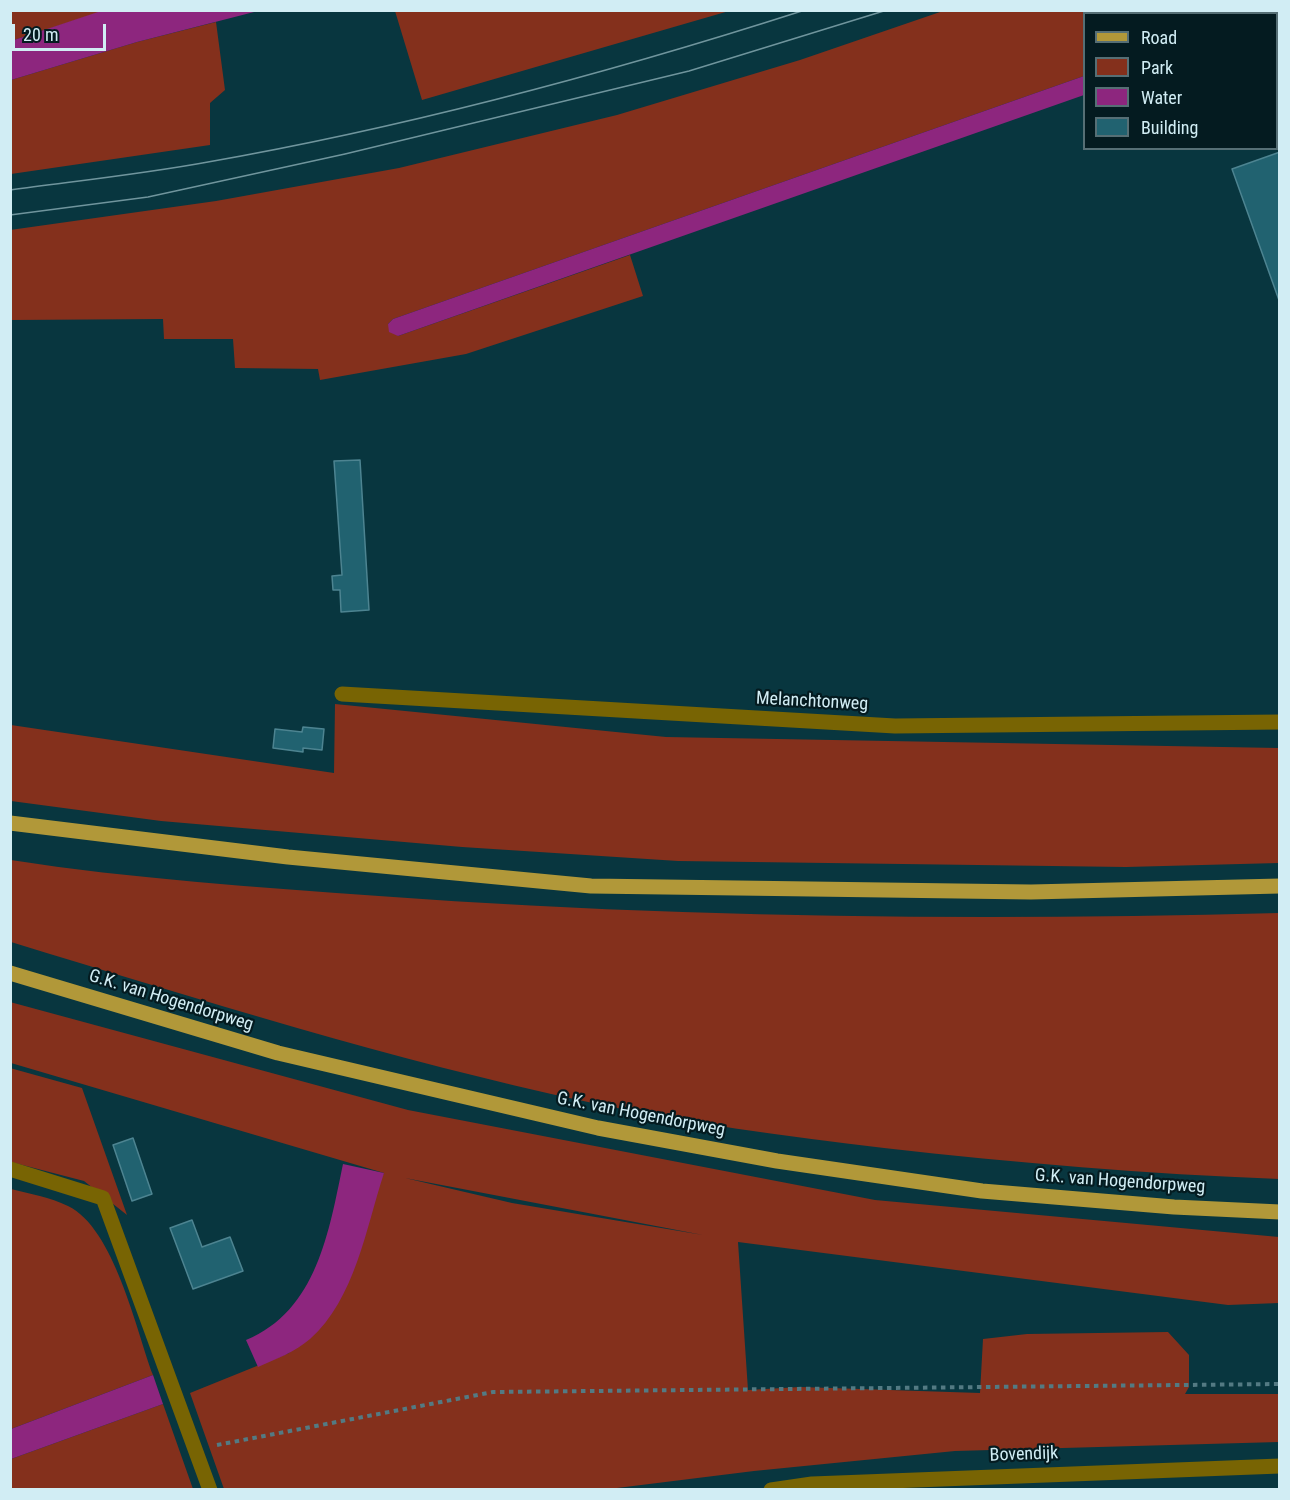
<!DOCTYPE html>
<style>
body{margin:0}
#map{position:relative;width:1290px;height:1500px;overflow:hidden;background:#08363f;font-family:"Roboto Condensed",sans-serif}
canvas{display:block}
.frame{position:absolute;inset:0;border:12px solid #d1edf4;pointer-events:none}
.legend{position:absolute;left:1083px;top:12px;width:195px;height:138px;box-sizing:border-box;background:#041b20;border:2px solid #566f75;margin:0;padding:8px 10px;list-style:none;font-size:18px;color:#d1edf4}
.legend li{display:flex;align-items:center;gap:12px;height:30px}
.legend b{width:30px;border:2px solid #566f75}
.scale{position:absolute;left:12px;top:24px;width:94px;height:27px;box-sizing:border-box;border:3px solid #d1edf4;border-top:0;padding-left:8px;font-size:18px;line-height:21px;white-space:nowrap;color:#d1edf4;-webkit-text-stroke:4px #041b20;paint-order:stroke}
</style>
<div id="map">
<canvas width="1290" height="1500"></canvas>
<div class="frame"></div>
<ul class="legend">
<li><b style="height:8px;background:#b19839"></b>Road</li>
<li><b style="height:16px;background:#84301c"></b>Park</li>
<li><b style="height:16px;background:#8d267e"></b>Water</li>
<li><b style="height:16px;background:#216270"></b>Building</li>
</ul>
<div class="scale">20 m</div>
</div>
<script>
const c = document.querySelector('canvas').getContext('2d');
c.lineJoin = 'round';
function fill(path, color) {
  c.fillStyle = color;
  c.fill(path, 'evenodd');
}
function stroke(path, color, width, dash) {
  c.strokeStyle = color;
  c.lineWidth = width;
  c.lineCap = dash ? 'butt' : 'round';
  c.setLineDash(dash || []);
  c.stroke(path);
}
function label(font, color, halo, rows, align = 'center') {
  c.font = font + ' "Roboto Condensed",sans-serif';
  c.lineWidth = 4.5;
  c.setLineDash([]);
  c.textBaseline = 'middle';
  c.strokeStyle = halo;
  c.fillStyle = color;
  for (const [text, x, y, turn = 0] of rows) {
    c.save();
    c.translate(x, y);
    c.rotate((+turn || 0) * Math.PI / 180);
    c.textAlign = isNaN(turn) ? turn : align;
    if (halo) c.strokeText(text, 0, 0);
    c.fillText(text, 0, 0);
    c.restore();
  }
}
fill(new Path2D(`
 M10,11H104L11,41Z
 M395,11V10L729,11L422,100Z
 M943,11H1270L1261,14H1084V76L393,319L388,324L398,336L630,255L643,296L466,354L320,380L318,369L235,368L233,339H164L163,319L11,320L10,230L216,201L399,168L617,115L800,60Z
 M216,22L225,90L210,103V145L11,174V80L137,42Z
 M335,704L666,737L1279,748V863L1126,867L678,861L462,847L161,821L11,801V725L334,773Z
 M11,860C133,879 256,887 379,896C679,918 980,921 1279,913V1179C1147,1174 1016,1163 884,1148C785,1136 685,1123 588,1102C392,1060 201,1000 11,942Z
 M10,1002L408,1110L875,1200L1279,1237V1303L1228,1305L738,1242L748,1390L800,1387L980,1393L983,1339L1027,1334L1168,1332L1189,1355V1387L1185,1394H1279V1442L955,1451L754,1471L609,1489H224L190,1393L289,1353L384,1173L11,1063ZM405,1178L703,1235L512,1203Z
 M10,1068L82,1088L127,1215L84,1181L11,1162Z
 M11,1189C30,1194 50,1197 68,1206C114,1228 136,1329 153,1375L11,1429Z
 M163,1404L193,1489H11V1459Z`), '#84301c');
fill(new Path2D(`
 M104,10H258V11L137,42L11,80V41Z
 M1084,76V95L398,336L389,332L388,324L393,319Z
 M343,1164L384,1173C366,1228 355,1299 310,1339C295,1352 276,1359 258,1367L246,1340C317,1311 329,1231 343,1164Z
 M153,1375L163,1404L11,1459V1429Z`), '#8d267e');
const building = new Path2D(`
 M1280,152V303L1232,169Z
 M360,460L369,610L341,612L340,590H333L332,576L342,575L334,461Z
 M303,727L324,729L322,750L303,748V752L273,748L275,729L302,732Z
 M133,1138L152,1194L132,1201L113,1145Z
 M192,1220L202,1247L230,1237L243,1271L193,1289L170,1228Z`);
fill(building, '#216270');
stroke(building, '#4d8491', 1.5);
stroke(new Path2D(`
 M217,1445L493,1392L1280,1384`), '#537a83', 4, [4.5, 4.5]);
stroke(new Path2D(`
 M10,1169L103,1198L210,1490`), '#786403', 15);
stroke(new Path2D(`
 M342,694L895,726L1280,722
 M771,1490L812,1484L1280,1466`), '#786403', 15);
stroke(new Path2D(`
 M10,823L288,857L591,886L1031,892L1280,886
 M10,973L278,1053L598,1128L777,1161L982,1191L1174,1207L1280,1212`), '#b19839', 15);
stroke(new Path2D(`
 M10,190C76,181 143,174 208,162C407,127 612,72 805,10
 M10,215L148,197L345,154L689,71L887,10`), '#70959d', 1.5);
label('18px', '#d1edf4', '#041b20', [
 ["Melanchtonweg",812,702,3],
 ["G.K. van Hogendorpweg",171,1001,17],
 ["G.K. van Hogendorpweg",641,1115,11],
 ["G.K. van Hogendorpweg",1120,1182,4],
 ["Bovendijk",1024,1455,-2]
]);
</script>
